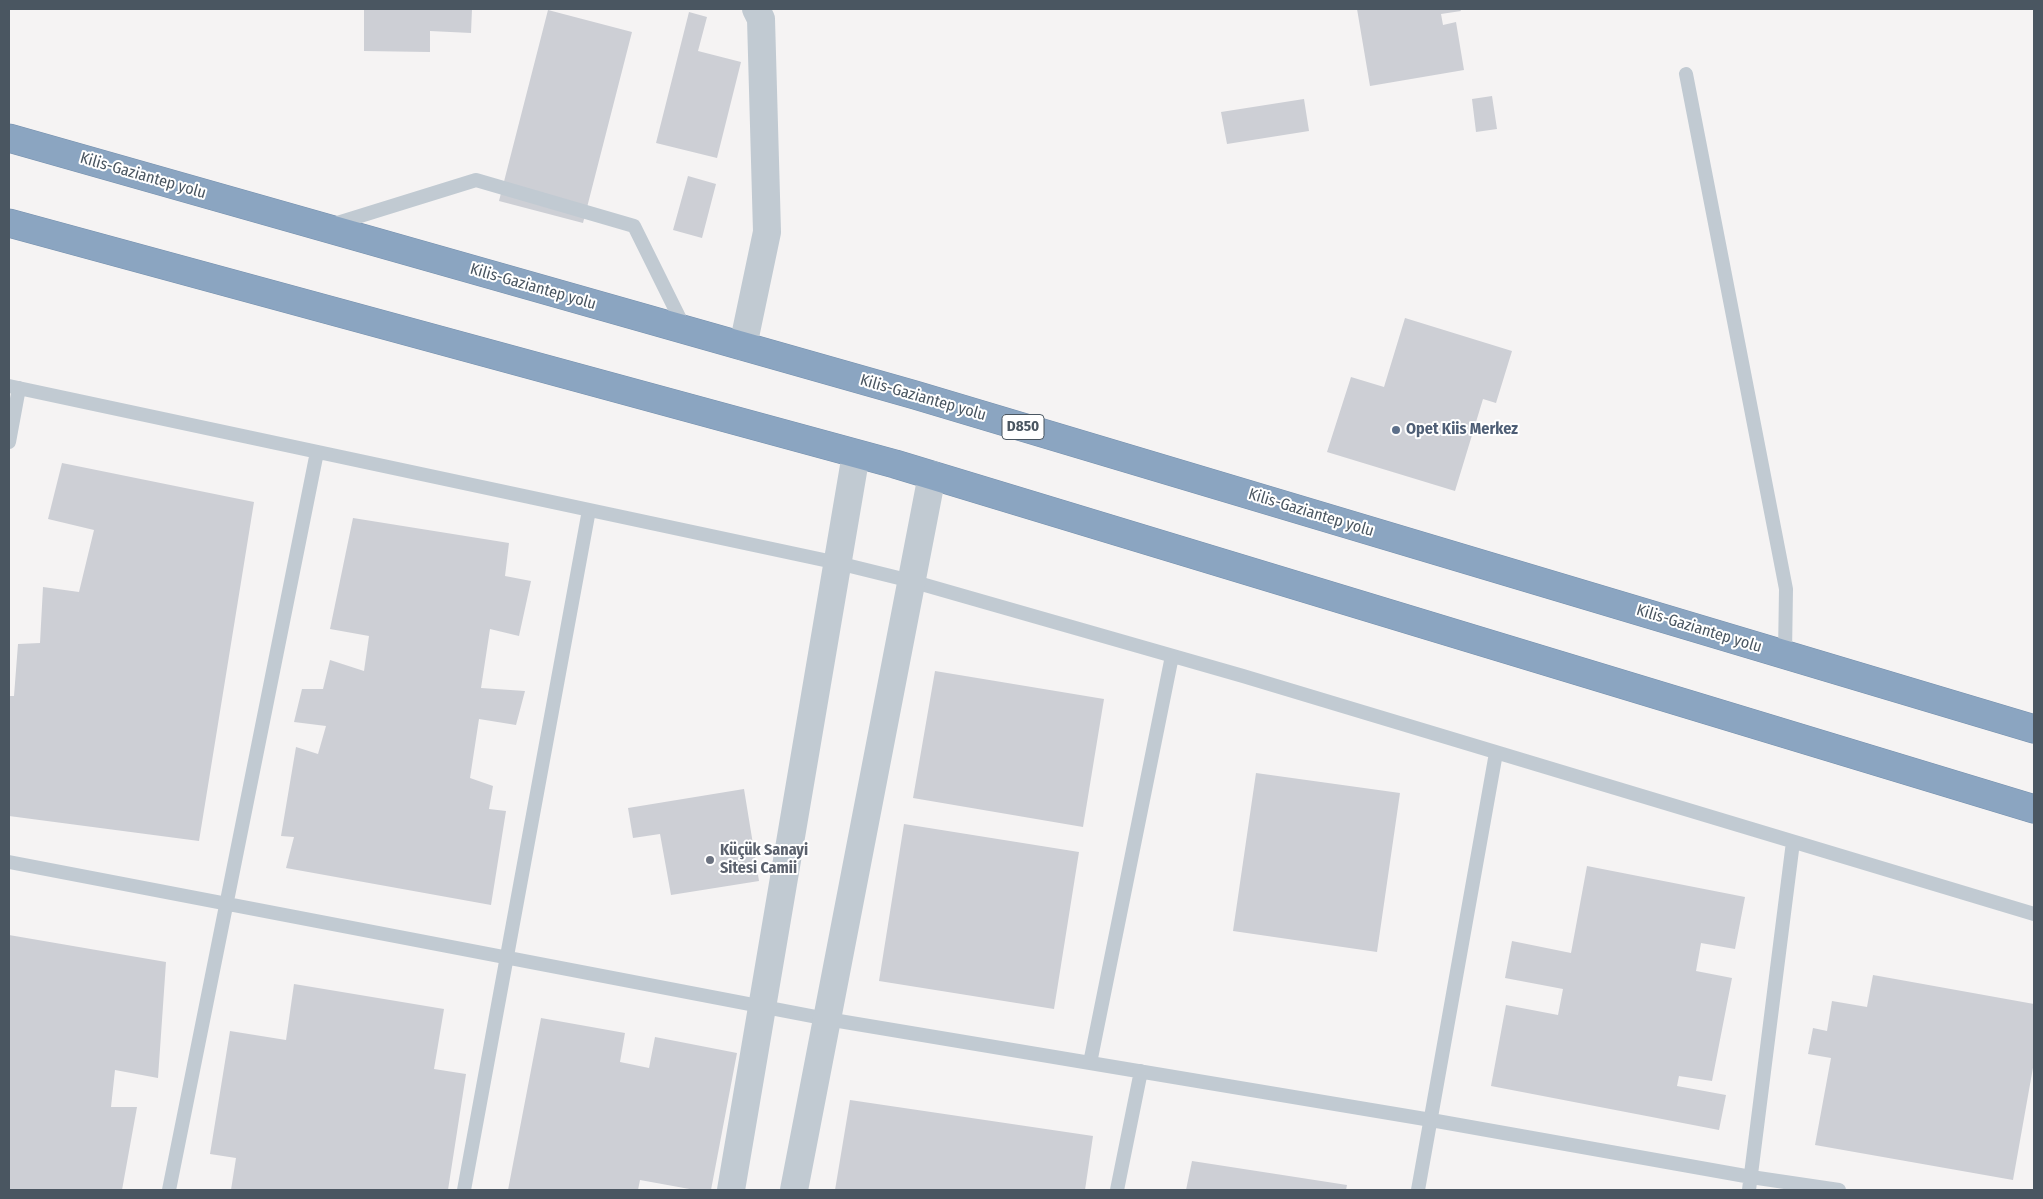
<!DOCTYPE html>
<meta charset="utf-8">
<style>
body{margin:0}
#map{position:relative;width:2043px;height:1199px;overflow:hidden;background:#f5f3f3;font-family:"Fira Sans Condensed",sans-serif}
canvas{display:block}
.frame{position:absolute;inset:0;border:10px solid #4a5661;pointer-events:none}
</style>
<div id="map">
<canvas width="2043" height="1199"></canvas>
<div class="frame"></div>
</div>
<script>
const c = document.querySelector('canvas').getContext('2d');
c.lineJoin = 'round';
function fill(path, color) {
  c.fillStyle = color;
  c.fill(path, 'evenodd');
}
function stroke(path, color, width, dash) {
  c.strokeStyle = color;
  c.lineWidth = width;
  c.lineCap = dash ? 'butt' : 'round';
  c.setLineDash(dash || []);
  c.stroke(path);
}
function label(font, color, halo, rows, align = 'center') {
  c.font = font + ' "Fira Sans Condensed",sans-serif';
  c.lineWidth = 4;
  c.setLineDash([]);
  c.textBaseline = 'middle';
  c.strokeStyle = halo;
  c.fillStyle = color;
  for (const [text, x, y, turn = 0] of rows) {
    c.save();
    c.translate(x, y);
    c.rotate((+turn || 0) * Math.PI / 180);
    c.textAlign = isNaN(turn) ? turn : align;
    if (halo) c.strokeText(text, 0, 0);
    c.fillText(text, 0, 0);
    c.restore();
  }
}
fill(new Path2D(`
 M364,9H472L471,33L430,31V52L364,51Z
 M1357,9H1460L1461,11L1441,14L1443,25L1456,22L1464,70L1370,86Z
 M548,10L632,32L583,223L499,201Z
 M689,12L707,17L698,51L741,62L717,158L656,143Z
 M1492,96L1497,129L1476,132L1472,99Z
 M1304,99L1309,131L1227,144L1221,112Z
 M688,176L716,184L702,238L673,230Z
 M1405,318L1512,351L1496,403L1483,399L1455,491L1327,452L1351,377L1384,387Z
 M62,463L254,502L199,841L9,816V696H14L18,644L40,643L43,587L79,592L94,530L48,519Z
 M353,518L509,543L505,576L531,581L519,636L490,629L481,688L525,691L516,725L479,719L470,778L493,786L489,809L506,811L491,905L286,868L294,837L281,836L296,747L318,754L326,726L294,722L302,689H323L330,660L364,671L369,636L330,629Z
 M935,671L1104,699L1083,827L913,798Z
 M1256,773L1400,793L1377,952L1233,931Z
 M744,789L759,881L671,895L660,834L633,838L628,808Z
 M904,824L1079,852L1054,1009L879,981Z
 M1587,866L1745,897L1735,949L1701,943L1696,971L1732,978L1712,1081L1679,1076L1677,1086L1726,1095L1719,1130L1491,1086L1506,1005L1558,1015L1563,989L1505,978L1512,941L1571,953Z
 M9,935L166,962L158,1078L115,1070L111,1107H137L122,1190H9Z
 M1873,975L2034,1004V1062L2013,1180L1815,1145L1831,1058L1808,1054L1813,1028L1827,1031L1832,1001L1867,1007Z
 M294,984L444,1009L434,1069L466,1074L448,1190H231L236,1158L210,1154L230,1031L286,1040Z
 M541,1018L625,1033L620,1062L649,1068L655,1037L737,1053L711,1190H695L640,1180L638,1190H508Z
 M850,1100L1093,1136L1085,1190H835Z
 M1192,1161L1347,1185L1346,1190H1186Z`), '#cdcfd5');
const highway = new Path2D(`
 M9,138L915,395L2034,729
 M9,223L895,464L2034,809`);
stroke(highway, '#7690ad', 29);
stroke(new Path2D(`
 M1686,74L1786,589L1785,654
 M331,225L476,180L634,226L685,329
 M9,386L838,563L911,581L1243,676L2034,914
 M9,442L19,388
 M9,862L827,1019L1431,1120L1751,1177L1839,1190
 M1090,1063L1172,656
 M169,1190L317,452
 M464,1190L589,510
 M1117,1190L1141,1071
 M1418,1190L1496,753
 M1749,1190L1793,842`), '#c1cad2', 14);
stroke(new Path2D(`
 M743,346L767,232L761,19L756,9
 M731,1190L856,454
 M794,1190L932,475`), '#c1cad2', 28);
stroke(highway, '#8ba5c1', 28);
for (const [x, y, r, color] of [
 [1396,430,5,"#5c6f8a"],
 [710,860,5,"#6b7280"]
]) {
  const dot = new Path2D();
  dot.arc(x, y, r, 0, 2 * Math.PI);
  c.fillStyle = color;
  c.fill(dot);
  stroke(dot, '#fff', 2);
}
for (const [x, y, w] of [
 [1023,427,42]
]) {
  const box = new Path2D();
  box.roundRect(x - w / 2, y - 12.5, w, 25, 4);
  c.fillStyle = '#fff';
  c.fill(box);
  stroke(box, '#4a5661', 1);
}
label('bold 15px', '#4a5661', null, [
 ["D850",1023,427]
]);
label('16px', '#4a5661', '#fff', [
 ["Kilis-Gaziantep yolu",143,176,16],
 ["Kilis-Gaziantep yolu",533,287,16],
 ["Kilis-Gaziantep yolu",923,398,16],
 ["Kilis-Gaziantep yolu",1311,513,17],
 ["Kilis-Gaziantep yolu",1699,629,17]
]);
label('bold 16px', '#4e5e75', '#fff', [
 ["Opet Kiis Merkez",1406,430]
], 'left');
label('bold 16px', '#5b616d', '#fff', [
 ["Küçük Sanayi",720,851],
 ["Sitesi Camii",720,869]
], 'left');
</script>
